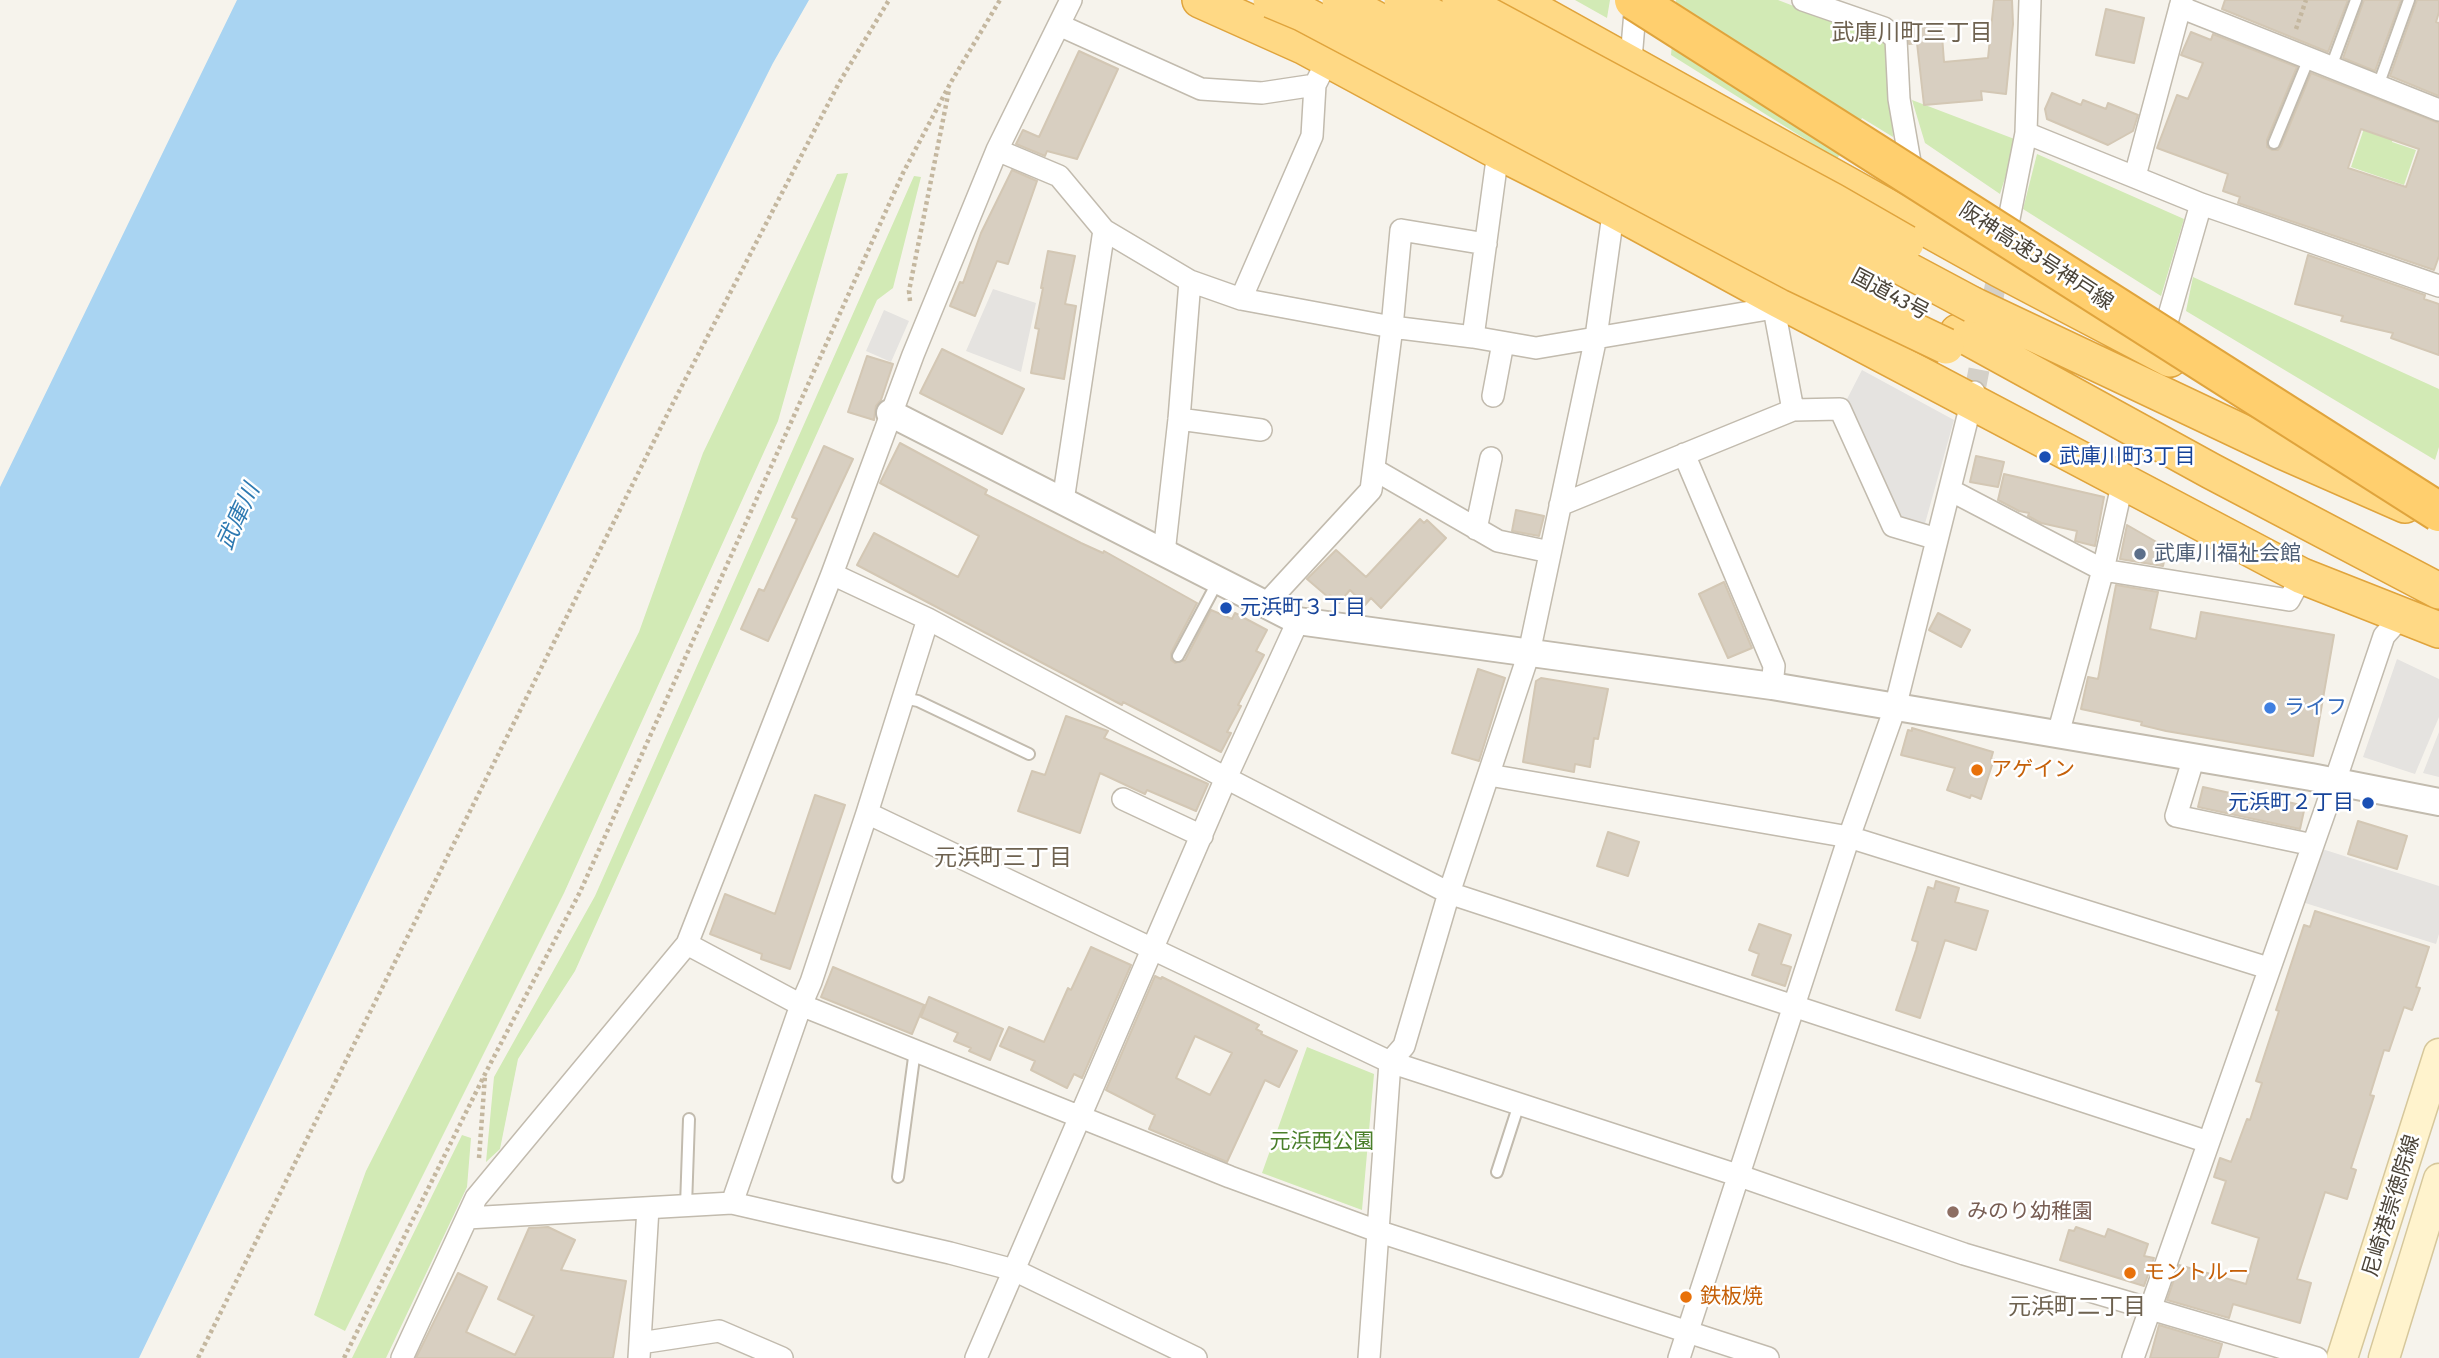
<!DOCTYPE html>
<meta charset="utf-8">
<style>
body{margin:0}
canvas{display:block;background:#f6f3ec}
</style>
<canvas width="2439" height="1358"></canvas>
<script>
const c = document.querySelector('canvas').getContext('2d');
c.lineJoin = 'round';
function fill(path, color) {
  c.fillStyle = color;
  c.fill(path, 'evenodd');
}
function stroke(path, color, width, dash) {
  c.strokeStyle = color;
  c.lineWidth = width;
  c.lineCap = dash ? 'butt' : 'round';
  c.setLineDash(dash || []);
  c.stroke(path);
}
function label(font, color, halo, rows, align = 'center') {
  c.font = font + ' "Fira Sans","Noto Sans JP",sans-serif';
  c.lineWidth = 5;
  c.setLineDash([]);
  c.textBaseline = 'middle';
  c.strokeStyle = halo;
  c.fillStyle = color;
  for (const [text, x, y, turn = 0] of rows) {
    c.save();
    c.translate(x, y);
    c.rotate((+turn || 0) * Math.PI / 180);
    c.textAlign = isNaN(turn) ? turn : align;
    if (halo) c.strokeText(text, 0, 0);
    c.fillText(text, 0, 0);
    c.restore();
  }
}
fill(new Path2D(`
 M1575,0H1610L1607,18Z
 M1676,0H1778L1890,43L1893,137L1862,118L1837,159L1671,55Z
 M2374,99L2403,109L2392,142L2416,150L2404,185L2351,167Z
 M1912,100L2017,140L2000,194L1925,143Z
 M2037,154L2184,219L2161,296L2023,209Z
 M848,173L778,421L564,893L345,1331L314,1315L366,1171L639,632L703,453L837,174Z
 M914,176L921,177L893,288L877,300L575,971L518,1059L500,1149L486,1162L494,1077L595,896Z
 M2193,277L2439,389V447L2435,460L2186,311Z
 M1307,1047L1374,1074L1362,1210L1262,1173Z
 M462,1135L471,1138L467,1187L386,1358H352Z`), '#d2eab5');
fill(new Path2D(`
 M993,289L1036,303L1021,372L966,351Z
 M884,310L909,321L891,362L866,351Z
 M1862,370L1954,420L1924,527L1895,519L1846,401Z
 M2397,659L2439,679V717L2415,774L2363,757Z
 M2439,732V777L2423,773Z
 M2319,848L2439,886V934L2436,944L2302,902Z`), '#e5e3e0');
fill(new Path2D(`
 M237,0H809L773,63L624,360L392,833L139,1358H0V487Z`), '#a9d4f2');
const building = new Path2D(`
 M1994,0H2012L2013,24L2006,94L1981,91L1982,100L1924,105L1917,43L1909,44L1907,24L1941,22L1944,62L1988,58Z
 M2225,0H2348L2328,52L2222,9Z
 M2364,0H2401L2375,71L2343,58Z
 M2417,0H2439V12L2436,22L2439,23V96L2390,76Z
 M2106,9L2144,18L2134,63L2096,55Z
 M2191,32L2211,40L2213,34L2297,67L2267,140V147L2272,150H2278L2281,146L2311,73L2439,123V256L2434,270L2238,203L2240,197L2223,191L2228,174L2157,148L2177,95L2188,99L2203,63L2181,55ZM2361,129L2419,149L2406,187L2348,168Z
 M1079,51L1118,69L1077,159L1047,151L1045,156L1016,144L1023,130L1039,137Z
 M2052,93L2081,105L2083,100L2106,109L2108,103L2138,115L2133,131L2108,145L2047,119L2045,109Z
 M1012,170L1037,181L1008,264L997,261L975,316L950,306L960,282L963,283L981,233Z
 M1048,251L1075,256L1065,304L1076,306L1064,379L1031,373L1039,329L1035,328L1043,288H1041Z
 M2308,255L2425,295L2424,299L2439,304V355L2391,338L2393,333L2341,321L2343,316L2295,304Z
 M942,349L1024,389L1002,434L920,393Z
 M867,356L893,364L881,400L876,406L874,420L848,412Z
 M900,443L987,490L985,494L1081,543L1103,553L1104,551L1197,603L1171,653V660L1175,663L1185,660L1211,610L1232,619L1235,613L1267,630L1256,651L1264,655L1238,705L1241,706L1227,732L1231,733L1221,752L1123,702L1122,705L857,565L874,533L958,577L979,536L880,483Z
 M824,446L853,459L768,641L741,629L759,589L764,591L797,519L792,517Z
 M1976,456L2004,462L1998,487L1970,482Z
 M2004,474L2104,497L2095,546L2075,541L2077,531L2041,523L2028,516L2029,513L2019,511L1998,500Z
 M1516,510L1544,516L1539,536L1512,531Z
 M1420,519L1424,523L1427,520L1446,538L1381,608L1371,598L1365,605L1350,590L1339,603L1330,595L1328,597L1307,579L1336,550L1366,577Z
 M2127,525L2167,548L2163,566L2120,559Z
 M1724,582L1752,648L1728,658L1699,594Z
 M2116,585L2158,592L2150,629L2196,639L2201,612L2334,635L2313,756L2166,731L2141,725L2142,722L2081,709L2088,677L2098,679Z
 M1938,613L1970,630L1961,647L1929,630Z
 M1478,669L1505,678L1479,761L1452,753Z
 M1541,678L1608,689L1598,739L1594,738L1590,767L1575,764L1574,772L1523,762L1536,681Z
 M1066,716L1108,731L1104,738L1206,783L1208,784L1196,811L1147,790L1145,794L1100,773L1080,833L1018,811L1032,771L1045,775Z
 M1912,728L1993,752L1991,759H1994L1981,799L1971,795L1970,798L1947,790L1955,768L1901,755L1908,730L1912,731Z
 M2203,787L2239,795L2240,791L2305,806L2300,829L2198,807Z
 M815,795L845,805L790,969L761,959L762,954L710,934L725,894L775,914Z
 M2358,821L2407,836L2397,869L2348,854Z
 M1608,832L1639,842L1628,876L1597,866Z
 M1936,881L1959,888L1955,902L1988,911L1976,950L1945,940L1920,1018L1896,1010L1916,950L1918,942L1912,940L1928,887L1934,889Z
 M2315,911L2429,947L2416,987L2420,988L2412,1010L2404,1007L2389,1051L2384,1050L2370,1095L2374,1096L2351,1168L2356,1170L2347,1199L2325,1192L2297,1279L2311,1283L2300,1323L2233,1304L2229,1318L2167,1300L2179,1265L2246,1284L2259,1238L2212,1223L2226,1181L2214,1177L2220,1158L2231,1162L2247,1119L2250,1120L2262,1083L2256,1081L2279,1011L2276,1010L2304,925L2310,927Z
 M1759,924L1791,935L1781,964L1791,967L1785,986L1752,975L1759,954L1749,950Z
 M1091,947L1131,965L1082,1078L1074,1074L1067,1088L1031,1070L1035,1061L1000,1046L1009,1027L1044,1042L1068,988L1071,990Z
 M833,967L924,1005L912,1034L821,997Z
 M1155,976L1161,979L1162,977L1259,1025L1256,1029L1262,1032L1261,1034L1297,1051L1279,1087L1265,1080L1227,1162L1149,1129L1155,1115L1106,1090ZM1195,1036L1232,1053L1210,1095L1176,1078Z
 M929,997L1003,1029L990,1060L969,1051L971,1048L954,1041L958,1033L921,1017Z
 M548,1227L575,1240L561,1270L626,1281L613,1358H416L458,1273L487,1287L466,1332L515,1355L534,1316L498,1299L529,1228Z
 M2076,1227L2105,1237L2108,1229L2148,1244L2144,1256L2154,1258L2144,1286L2060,1260L2069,1230L2074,1231Z
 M2159,1325L2222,1344L2218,1358H2150Z`);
fill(building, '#d8cfc1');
stroke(building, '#d3c7b4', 2);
stroke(new Path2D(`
 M1975,390L1997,277`), '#d4d0c8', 21, [21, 10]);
const service = new Path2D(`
 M2331,67L2356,0
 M2378,86L2409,0
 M2274,143L2309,58
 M1178,656L1218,581
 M903,698L918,701L1029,754
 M1497,1172L1519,1104
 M898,1177L915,1050
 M686,1206L689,1119`);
const minor = new Path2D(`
 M1803,0L1884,28L1896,39L1899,99L1913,179
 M2180,7L2439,110
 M1059,25L1201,89L1262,93L1315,85
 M1630,71L1636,0
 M2026,133L2201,204L2439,286
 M997,150L1059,176L1104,230L1190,281L1241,299L1392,327L1473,337L1536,348L1762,310L1777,299
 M2135,176L2182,0
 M2004,244L2026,133L2030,0
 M1241,299L1312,136L1315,85L1321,73
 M1777,299L1775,314L1793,410
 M1473,337L1496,167L1503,154
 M2161,343L2201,204
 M1493,396L1503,343
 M1179,419L1261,430
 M1684,454L1774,666L1772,686
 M1375,470L1498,541L1550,552
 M1950,490L2103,570L2289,600L2302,576
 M1063,501L1104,230
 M1560,505L1793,410L1840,409L1893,526L1937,539
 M1476,529L1491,458
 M1164,553L1179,419L1190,281
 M832,574L928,619L1226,778L1449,893L2208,1142
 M1265,605L1371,490L1392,327L1401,230L1486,244
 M2058,734L2103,570L2123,481
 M2194,757L2176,816L2313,845
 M1489,775L1849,837L2268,968
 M1123,799L1202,836
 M867,813L1390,1062L1740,1176L1964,1254L2317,1358
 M687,944L801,1005L1230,1177L1377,1231L1768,1358
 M732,1203L950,1253L1014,1270L1196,1358
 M467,1218L732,1203L801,1005L811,982L867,813L928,619
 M640,1343L719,1331L782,1358
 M402,1358L476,1198L687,944L832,574L913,355L997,150L1071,0
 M639,1358L648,1208
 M976,1358L1226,778L1298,621
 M1369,1358L1390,1062L1404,1046L1449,893L1529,653L1596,337L1615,200
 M1679,1358L1849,837L1895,708L1974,392
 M2133,1358L2326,808L2384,636L2402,616`);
const tertiary = new Path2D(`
 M890,413L1298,621L1772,686L2311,777L2439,802`);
const secondary = new Path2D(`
 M2342,1358L2439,1054
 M2384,1358L2439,1179`);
const trunk = new Path2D(`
 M1200,0L1305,47L1503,154L1614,210L1777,299L2302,576L2439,630
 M1516,0L1999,269L2170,359
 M1973,305L2282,451L2405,505
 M1958,332L2211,471L2439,591`);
stroke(service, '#c2bbae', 14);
stroke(minor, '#c2bbae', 24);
stroke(tertiary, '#c2bbae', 30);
stroke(secondary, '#d6c79b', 33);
stroke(trunk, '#e0a43c', 38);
stroke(new Path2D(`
 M2296,29L2306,0
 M910,301L909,291L949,90
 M479,1158L485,1076
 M198,1358L672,405L839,83L889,0
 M344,1358L486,1072L580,892L903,173L951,82L1000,0`), '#c4b79f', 4.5, [3.5, 3.5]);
stroke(service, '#fff', 10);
stroke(minor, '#fff', 21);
stroke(tertiary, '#fff', 26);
stroke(secondary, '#fff3cd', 30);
stroke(trunk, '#ffd985', 35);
const trunkBridge = new Path2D(`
 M1271,0L1302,13L1795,274L1946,346
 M1340,0L1875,287
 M1402,0L1973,305
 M1460,0L1833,201L1906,243`);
const motorwayBridge = new Path2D(`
 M1634,0L2439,512`);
stroke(trunkBridge, '#e0a43c', 38, []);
stroke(motorwayBridge, '#e0a43c', 42, []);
stroke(trunkBridge, '#ffd985', 35);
stroke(motorwayBridge, '#ffcf6e', 38);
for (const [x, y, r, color] of [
 [2045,457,7,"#1a4fb4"],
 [2140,554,7,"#5c6f8a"],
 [1226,608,7,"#1a4fb4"],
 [2270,708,7,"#3f7fe0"],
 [1977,770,7,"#e8710a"],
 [2368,803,7,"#1a4fb4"],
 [1953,1212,7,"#8d6e63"],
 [2130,1273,7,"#e8710a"],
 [1686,1297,7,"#e8710a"]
]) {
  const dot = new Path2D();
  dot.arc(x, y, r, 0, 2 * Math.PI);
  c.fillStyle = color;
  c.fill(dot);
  stroke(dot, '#fff', 2.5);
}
label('21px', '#4b4439', '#fff', [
 ["阪神高速3号神戸線",2036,257,33],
 ["国道43号",1890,295,28],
 ["尼崎港崇徳院線",2392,1206,-73]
]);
label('21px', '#164399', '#fff', [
 ["武庫川町3丁目",2059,457],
 ["元浜町３丁目",1240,608],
 ["元浜町２丁目",2354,803,"right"]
], 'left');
label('21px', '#4e5e75', '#fff', [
 ["武庫川福祉会館",2154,554]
], 'left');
label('21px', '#366cbe', '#fff', [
 ["ライフ",2284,708]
], 'left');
label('21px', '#c56008', '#fff', [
 ["アゲイン",1991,770],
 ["モントルー",2144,1273],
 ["鉄板焼",1700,1297]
], 'left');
label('21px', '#4a7f2a', '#fff', [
 ["元浜西公園",1322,1142]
]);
label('21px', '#785e54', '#fff', [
 ["みのり幼稚園",1967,1212]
], 'left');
label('23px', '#6e6250', '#fff', [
 ["武庫川町三丁目",1912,34],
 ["元浜町三丁目",1003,859],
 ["元浜町二丁目",2077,1308]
]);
label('italic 23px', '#2e7ab2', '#fff', [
 ["武庫川",239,517,-65]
]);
</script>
